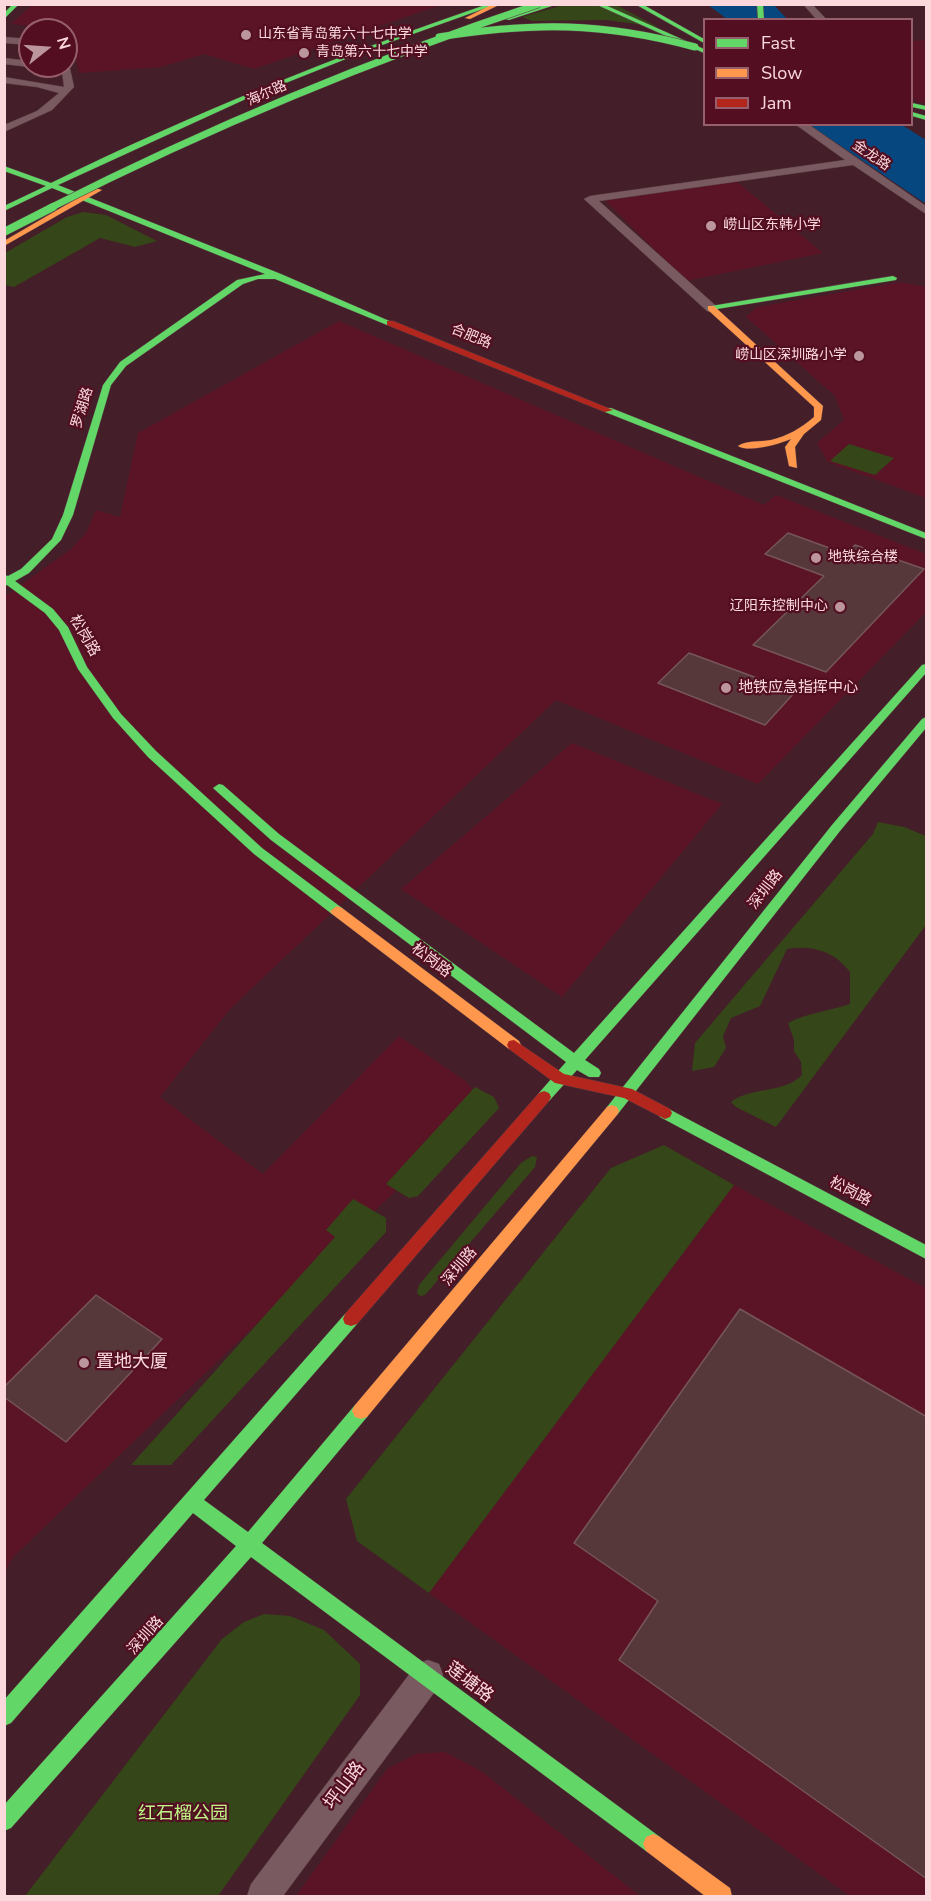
<!DOCTYPE html>
<meta charset="utf-8">
<style>
body{margin:0}
#map{position:relative;width:931px;height:1901px;overflow:hidden;background:#441e28;font-family:"Nunito Sans",sans-serif}
canvas{display:block}
.frame{position:absolute;inset:0;border:6px solid #fbd8dc;pointer-events:none}
.legend{position:absolute;left:703px;top:18px;width:210px;height:108px;box-sizing:border-box;background:#530f21;border:2px solid #965f6c;margin:0;padding:8px 10px;list-style:none;font-size:18px;color:#fbd8dc}
.legend li{display:flex;align-items:center;gap:12px;height:30px}
.legend b{width:30px;border:2px solid #965f6c}
.north{position:absolute;left:18px;top:18px;width:60px;height:60px;box-sizing:border-box;background:#530f21;border:2px solid #965f6c;border-radius:50%;rotate:73deg;font-size:16px;font-weight:700;line-height:24px;text-align:center;color:#fbd8dc}
.north::after{content:'';display:block;margin:auto;width:21px;height:27px;background:#bb979d;clip-path:polygon(50% 0,100% 100%,50% 72%,0 100%)}
</style>
<div id="map">
<canvas width="931" height="1901"></canvas>
<div class="frame"></div>
<ul class="legend">
<li><b style="height:8px;background:#63d668"></b>Fast</li>
<li><b style="height:8px;background:#ff974d"></b>Slow</li>
<li><b style="height:8px;background:#b3261e"></b>Jam</li>
</ul>
<div class="north">N</div>
</div>
<script>
const c = document.querySelector('canvas').getContext('2d');
c.lineJoin = 'round';
function fill(path, color) {
  c.fillStyle = color;
  c.fill(path, 'evenodd');
}
function stroke(path, color, width, dash) {
  c.strokeStyle = color;
  c.lineWidth = width;
  c.lineCap = dash ? 'butt' : 'round';
  c.setLineDash(dash || []);
  c.stroke(path);
}
function label(font, color, halo, rows, align = 'center') {
  c.font = font + ' "Nunito Sans","Noto Sans SC",sans-serif';
  c.lineWidth = 4.5;
  c.setLineDash([]);
  c.textBaseline = 'middle';
  c.strokeStyle = halo;
  c.fillStyle = color;
  for (const [text, x, y, turn = 0] of rows) {
    c.save();
    c.translate(x, y);
    c.rotate((+turn || 0) * Math.PI / 180);
    c.textAlign = isNaN(turn) ? turn : align;
    if (halo) c.strokeText(text, 0, 0);
    c.fillText(text, 0, 0);
    c.restore();
  }
}
fill(new Path2D(`
 M32,5V4L441,5L254,69L204,54L161,67L79,73L74,50L66,43V32L69,30L11,24Z
 M926,40V103H919L912,97V41Z
 M736,181L823,253L686,281L605,200Z
 M900,282L926,287V498L828,462L817,443L844,420L835,396L746,317L757,307Z
 M339,321L764,505L776,495L926,554V612L758,784L556,700L230,1009L160,1097L263,1174L399,1036L467,1082L477,1097L474,1116L13,1557L5,1572V596L71,549L86,533L96,510L120,517L138,433Z
 M572,743L722,804L562,997L401,889Z
 M734,1185L926,1288V1896H850L429,1593Z
 M445,1752L481,1771L640,1896H296L387,1769L416,1754Z`), '#5a1426');
fill(new Path2D(`
 M563,5H616L658,27L606,20L532,21L522,17Z
 M83,212L106,215L157,241L135,247L100,238L14,287L5,285V253L67,217Z
 M849,444L894,458L875,475L830,461Z
 M878,822L904,827L926,836V925L776,1127L736,1107L731,1102C752,1086 783,1094 802,1075L801,1062L794,1051V1040L788,1023C807,1013 829,1011 850,1004V972C834,951 813,945 787,949L760,1006L731,1018L723,1036L726,1048L714,1067L692,1071L695,1043L873,834Z
 M475,1087L494,1097L499,1108L418,1196L409,1198L386,1184Z
 M664,1145L734,1185L429,1593L357,1541L346,1499L611,1168Z
 M532,1156L537,1157L535,1167L425,1295L420,1296L417,1293L419,1285L521,1163Z
 M353,1199L386,1218V1232L171,1465H131L335,1237L326,1230Z
 M264,1614L290,1616L324,1630L360,1664V1695L218,1896H25L222,1639L244,1622Z`), '#354718');
fill(new Path2D(`
 M708,5H774L787,19H727Z
 M810,125H902L926,140V204Z`), '#06477f');
const building = new Path2D(`
 M788,533L846,554L855,545L924,569L826,672L753,645L824,576L765,554Z
 M689,653L795,692L765,725L658,683Z
 M96,1295L162,1339L66,1442L4,1397V1387Z
 M740,1309L927,1417V1879L619,1660L658,1601L574,1543Z`);
fill(building, '#56373a');
stroke(building, '#765658', 1.5);
const street = new Path2D(`
 M803,4H812L827,20H817Z
 M4,37L30,39V45L4,43Z
 M4,58L30,61V66H66V63L69,64L74,87L52,110L4,132V125L37,111L59,93L37,87L4,83V77L64,87L62,71L4,64Z
 M795,124H808L926,206V214L853,165L599,201L715,305L717,308L711,312L707,311L584,199L590,196L845,160Z
 M428,1660L439,1664L443,1675L439,1686L283,1896H247L251,1884L417,1664Z`);
const fast = new Path2D(`
 M13,4H19L4,19V13Z
 M488,4H497L371,49L248,98L58,185L281,274L394,323L387,325L275,279H258L243,284L126,366L111,385L73,515L61,540L29,573L15,581L53,609L68,627L87,667L121,714L156,751L262,848L342,908L344,911L337,916L332,914L254,854L148,757L113,718L78,669L59,630L45,613L7,585L4,586V575L8,576L21,569L52,539L63,515L103,385L120,362L237,280L265,274L52,188L4,211V206L46,186L4,171V166L51,183C193,113 339,55 488,4Z
 M548,4H558L509,20L504,19Z
 M595,4H603L704,49V53Z
 M635,4H642L704,39V43Z
 M757,4H763L764,20H758Z
 M912,103L926,106V110L912,107Z
 M912,112L926,116V120L912,116Z
 M893,276L897,278L896,280L711,310L707,308L711,306Z
 M605,408H611L926,533V539L605,412Z
 M926,664V673L585,1060L599,1069L601,1073L599,1077H589L577,1070L549,1101H539L537,1097L539,1093L566,1062L271,840L213,788L219,784L223,785L279,834L574,1053L922,665Z
 M926,717V728L840,831L617,1115H607L605,1111L607,1107L832,825L922,719Z
 M665,1107L926,1245V1259L660,1117L658,1113L660,1109Z
 M351,1312L357,1314L359,1319L357,1324L204,1500L248,1532L355,1405L361,1403L367,1405L370,1411L367,1417L262,1543L660,1837L663,1844L660,1851L653,1854L646,1851L251,1557L11,1828L4,1831V1805L236,1546L193,1513L11,1723L4,1726V1700L345,1314Z`);
const slow = new Path2D(`
 M493,4H501L470,19L465,18Z
 M95,188L102,190L4,246V241Z
 M708,306H714L823,406L821,420L804,434L795,447L797,468L789,466L785,447L791,439C779,444 749,453 738,446C747,440 761,442 771,440C788,436 801,428 814,417V407L708,310Z
 M337,906L342,908L519,1041L521,1045L519,1049H509L332,914L330,911Z
 M612,1105L617,1107L619,1111L617,1115L367,1417L361,1419L355,1417L352,1411L355,1405L607,1107Z
 M653,1834L660,1837L730,1888L732,1896H705L646,1851L643,1844L646,1837Z`);
const jam = new Path2D(`
 M387,321H393L613,410L605,412L387,325Z
 M514,1040L564,1074L632,1089L670,1109L672,1113L670,1117L665,1119L624,1098L555,1083L509,1049L507,1045L509,1041Z
 M544,1091L549,1093L551,1097L549,1101L357,1324L351,1326L345,1324L343,1319L345,1314L539,1093Z`);
stroke(street, '#593d43', 1);
stroke(fast, '#593d43', 1);
stroke(slow, '#593d43', 1);
stroke(jam, '#593d43', 1);
fill(street, '#795a61');
fill(fast, '#63d668');
fill(slow, '#ff974d');
fill(jam, '#b3261e');
const fastBridgeFar1 = new Path2D(`
 M439,37C533,22 603,22 695,47
 M50,208C208,128 371,60 539,4`);
const fastBridge = new Path2D(`
 M4,232L53,207`);
stroke(fastBridgeFar1, '#593d43', 8, []);
stroke(fastBridge, '#593d43', 9, []);
stroke(fastBridgeFar1, '#63d668', 7);
stroke(fastBridge, '#63d668', 8);
for (const [x, y, r, color] of [
 [246,35,6,"#bb979d"],
 [304,53,6,"#bb979d"],
 [711,226,6,"#bb979d"],
 [859,356,6,"#bb979d"],
 [816,558,6,"#bb979d"],
 [840,607,6,"#bb979d"],
 [726,688,6,"#bb979d"],
 [84,1363,6,"#bb979d"]
]) {
  const dot = new Path2D();
  dot.arc(x, y, r, 0, 2 * Math.PI);
  c.fillStyle = color;
  c.fill(dot);
  stroke(dot, '#530f21', 2);
}
label('14px', '#fbd8dc', '#530f21', [
 ["山东省青岛第六十七中学",258,35],
 ["青岛第六十七中学",316,53],
 ["崂山区东韩小学",723,226],
 ["崂山区深圳路小学",847,356,"right"],
 ["地铁综合楼",828,558],
 ["辽阳东控制中心",828,607,"right"]
], 'left');
label('14px', '#fbd8dc', '#530f21', [
 ["海尔路",267,94,-24],
 ["金龙路",871,156,34],
 ["合肥路",471,337,22],
 ["罗湖路",83,408,-73]
]);
label('15px', '#fbd8dc', '#530f21', [
 ["松岗路",84,636,60],
 ["深圳路",766,890,-52],
 ["松岗路",431,961,37],
 ["松岗路",850,1192,28],
 ["深圳路",460,1267,-50],
 ["深圳路",146,1636,-48]
]);
label('15px', '#fbd8dc', '#530f21', [
 ["地铁应急指挥中心",738,688]
], 'left');
label('18px', '#fbd8dc', '#530f21', [
 ["置地大厦",96,1363]
], 'left');
label('18px', '#fbd8dc', '#530f21', [
 ["莲塘路",469,1683,37],
 ["坪山路",345,1786,-53]
]);
label('18px', '#bef587', '#530f21', [
 ["红石榴公园",183,1815]
]);
</script>
